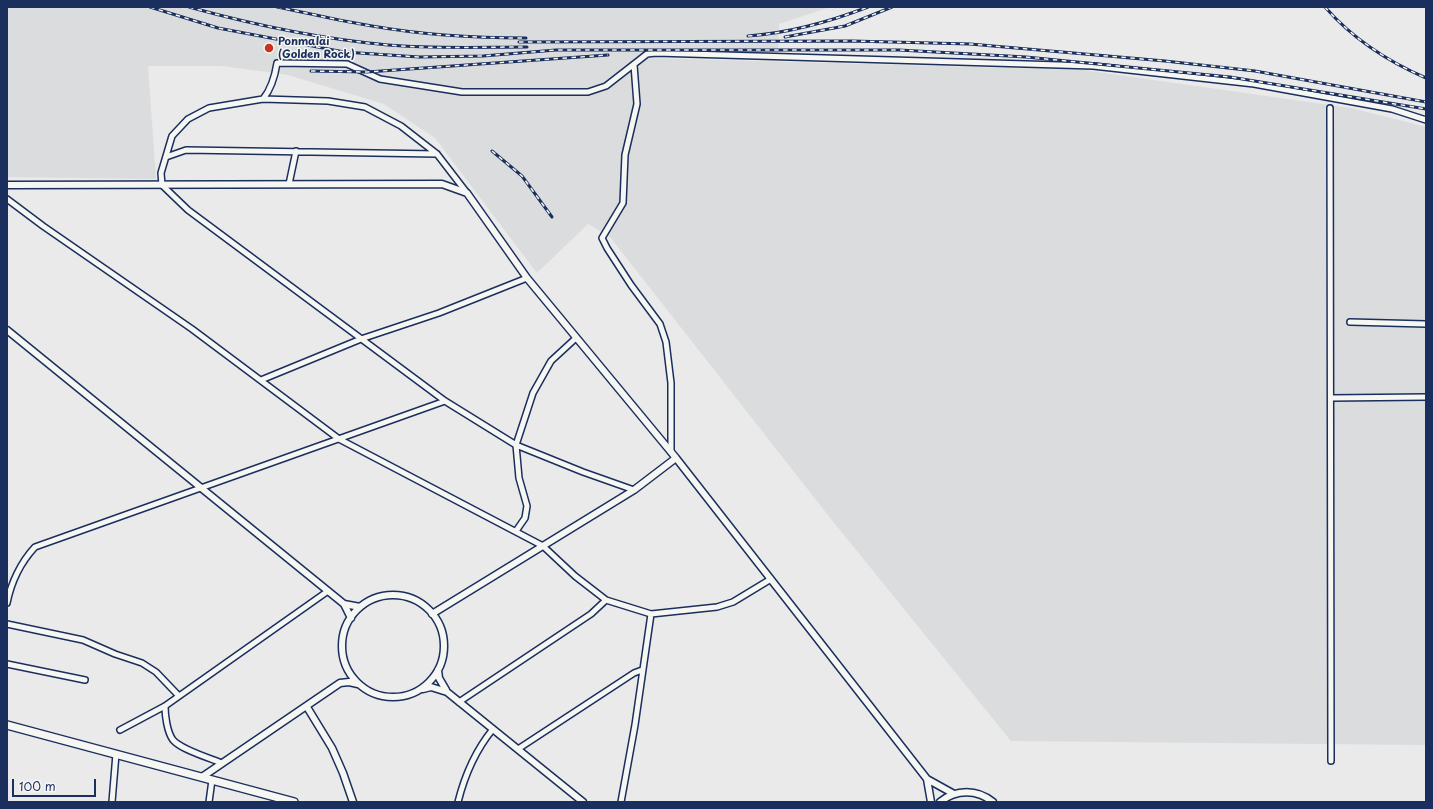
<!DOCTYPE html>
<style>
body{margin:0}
#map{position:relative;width:1433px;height:809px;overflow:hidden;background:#e9eae9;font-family:"Playpen Sans",sans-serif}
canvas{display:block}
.frame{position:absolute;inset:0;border:8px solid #1b2f5e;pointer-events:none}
.scale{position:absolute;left:12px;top:779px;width:84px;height:18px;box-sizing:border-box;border:2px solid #1b2f5e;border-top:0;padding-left:5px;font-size:12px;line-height:14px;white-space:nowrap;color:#1b2f5e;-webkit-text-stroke:3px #f6f6f2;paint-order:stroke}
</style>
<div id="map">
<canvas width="1433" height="809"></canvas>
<div class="frame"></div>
<div class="scale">100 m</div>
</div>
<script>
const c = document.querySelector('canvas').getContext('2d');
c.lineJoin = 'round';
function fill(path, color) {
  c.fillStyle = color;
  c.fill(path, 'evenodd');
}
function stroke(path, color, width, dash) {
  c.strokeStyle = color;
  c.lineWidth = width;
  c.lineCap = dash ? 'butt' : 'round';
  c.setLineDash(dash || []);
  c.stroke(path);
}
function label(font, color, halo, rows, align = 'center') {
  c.font = font + ' "Playpen Sans",sans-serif';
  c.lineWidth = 3;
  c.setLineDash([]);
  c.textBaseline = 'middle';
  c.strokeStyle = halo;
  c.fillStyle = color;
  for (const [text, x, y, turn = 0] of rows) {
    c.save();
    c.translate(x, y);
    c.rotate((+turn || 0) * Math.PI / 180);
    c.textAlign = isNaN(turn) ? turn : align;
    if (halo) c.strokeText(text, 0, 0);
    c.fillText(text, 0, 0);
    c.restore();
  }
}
fill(new Path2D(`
 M7,7H830L779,24L778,54L650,52L647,58L1083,70L1351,108L1426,127V745L1011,741L831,519L610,237L588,224L537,273L435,138L384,104L288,75L223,66H148L156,179L7,177Z`), '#dadcde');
const minor = new Path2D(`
 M634,65L637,104L625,155L623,203L602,238L607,248L631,285L660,324L666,342L671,383V452
 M263,99L328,101L365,107L401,126L437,154L467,193
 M1330,108L1331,761
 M166,157L186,150L437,154
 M289,184L296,151
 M7,199L43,226L192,329L339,439L543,546L575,576L606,600L651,614L717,607L733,602L771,579
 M1350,322L1426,324
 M261,380L361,339L439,313L527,278
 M1331,398L1426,397
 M634,490L583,472L516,445L445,401L188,210L162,185L161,173L172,136L188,119L209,108L263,99C272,88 275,76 277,63L347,64L380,79L462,92H588L606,86L647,54L656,53L1093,66L1254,84L1392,109L1426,120
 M516,531L525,518L527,506L519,478L516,445L533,393L551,361L576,338
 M7,603C11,583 21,562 35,547L445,401
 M7,624L83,640L115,654L142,663L156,672L179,696
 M7,664L85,680
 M459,702L591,614L606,600
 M165,706C165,715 167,732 173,740C182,750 209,758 222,763
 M120,730L165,706L328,591
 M518,749L634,673L642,670
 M112,802L116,754
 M209,802L212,780
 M458,802C465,774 475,751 493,729
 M621,802L635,725L651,614`);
const tertiary = new Path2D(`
 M7,185L442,184L467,193L527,278L676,458L927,779L954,794
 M7,330L344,604L351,618
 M342 646a51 51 0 1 1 102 0a51 51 0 1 1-102 0Z
 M344,604L360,607
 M432,614L634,490L676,458
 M438,670L439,678L446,690
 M423,689L431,687L447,692L583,802
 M307,707L332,748L343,773L353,802
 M202,777L340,683L349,682L358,684
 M927,779L931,802
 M940,802C956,789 977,789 993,802`);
const secondary = new Path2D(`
 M7,725L294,802`);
stroke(minor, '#1b2f5e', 8);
stroke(tertiary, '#1b2f5e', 9);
stroke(secondary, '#1b2f5e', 10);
stroke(minor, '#f6f6f2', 5);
stroke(tertiary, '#f6f6f2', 6);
stroke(secondary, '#f6f6f2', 7);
const rail = new Path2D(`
 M150,7L218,28L344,52L419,57L483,56L556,50H899L1026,57L1230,77L1426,109
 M189,7C254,25 322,39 388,45C434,49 481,47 527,47
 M277,7C308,13 340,21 372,26C423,35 474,38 526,38
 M1325,7C1352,38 1389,62 1426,78
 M748,36C789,33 829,22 868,7
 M785,37L845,26L892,7
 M519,42L852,41L970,44L1165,61L1255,71L1426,102
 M311,71L367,72L608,55
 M492,151L522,176L552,217`);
stroke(rail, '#1b2f5e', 3);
stroke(rail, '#f6f6f2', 1.5, [4.5]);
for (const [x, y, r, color] of [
 [269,48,5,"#c8321e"]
]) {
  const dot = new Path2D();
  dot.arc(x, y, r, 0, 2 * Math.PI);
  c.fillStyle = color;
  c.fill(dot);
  stroke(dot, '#f6f6f2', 1.5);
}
label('bold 11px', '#1b2f5e', '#f6f6f2', [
 ["Ponmalai",278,42],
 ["(Golden Rock)",278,55]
], 'left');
</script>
